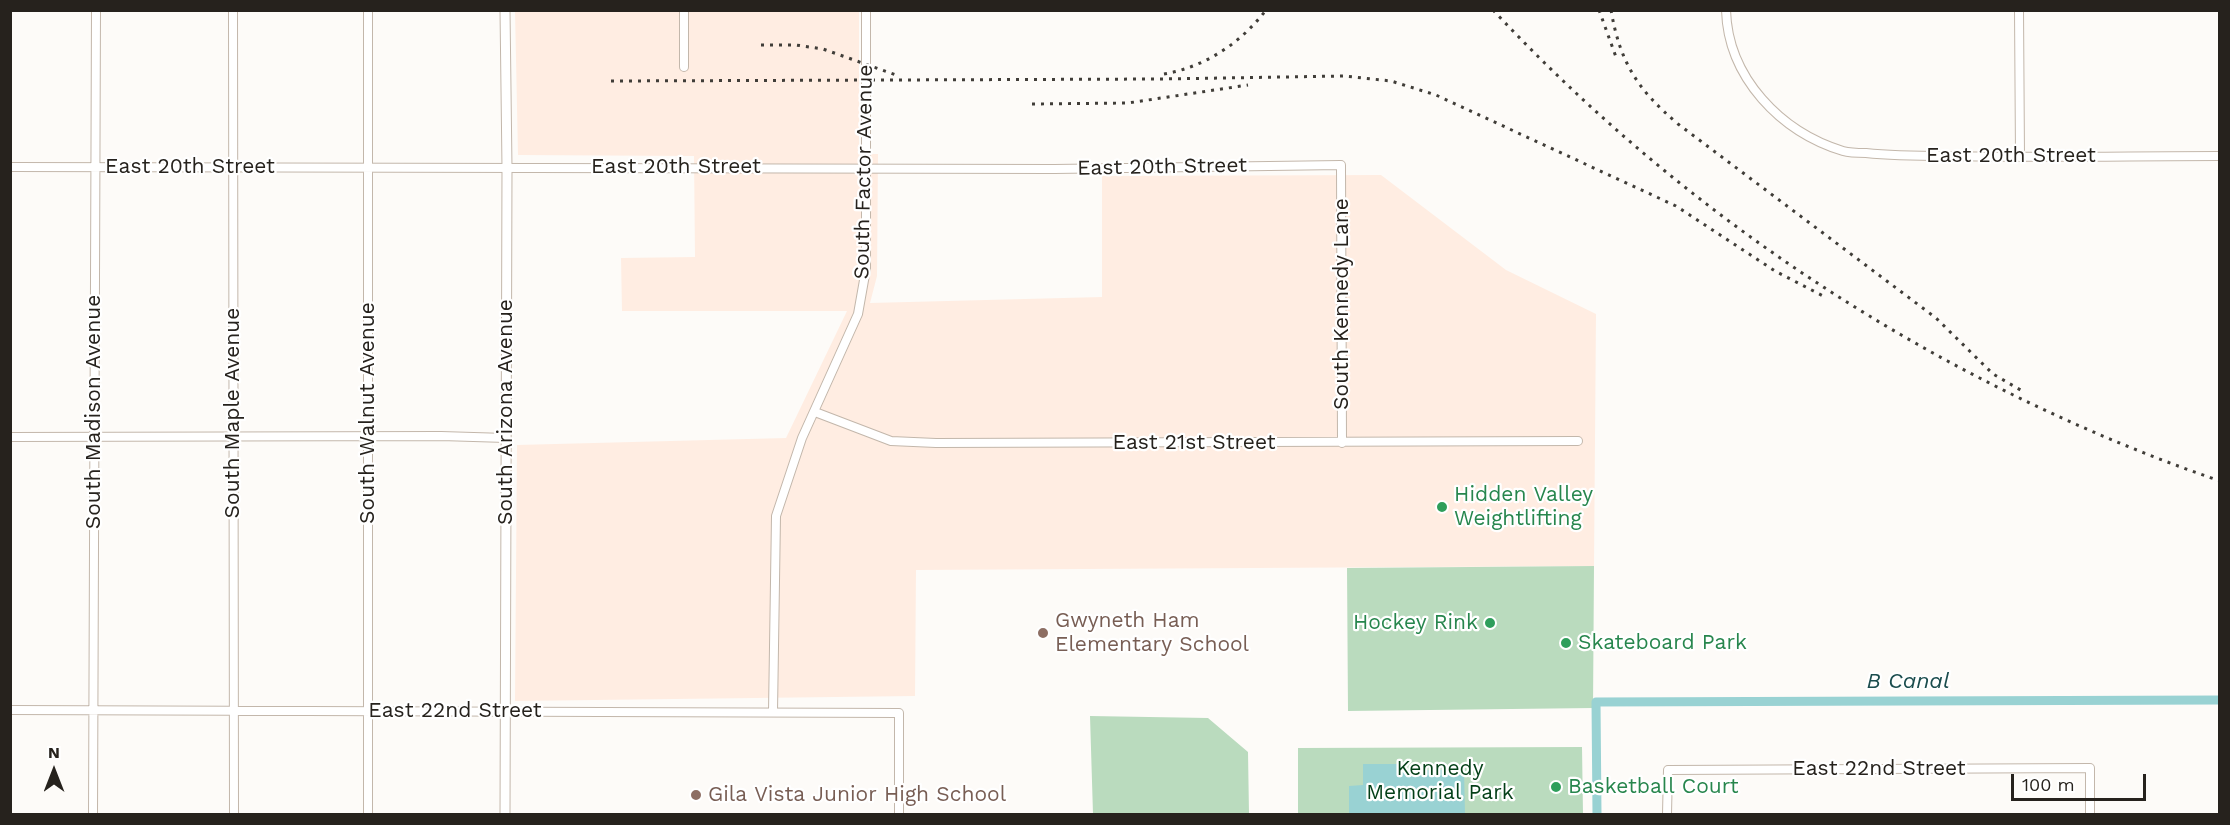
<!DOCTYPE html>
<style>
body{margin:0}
#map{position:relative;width:2230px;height:825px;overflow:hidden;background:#fdfbf8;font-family:"Work Sans",sans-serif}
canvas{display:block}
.frame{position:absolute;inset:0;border:12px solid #26221d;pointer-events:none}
.north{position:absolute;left:24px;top:741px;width:60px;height:60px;-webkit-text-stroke:4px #fff;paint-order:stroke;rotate:0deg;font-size:16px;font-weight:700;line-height:24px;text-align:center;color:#26221d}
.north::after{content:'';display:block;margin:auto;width:21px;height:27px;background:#26221d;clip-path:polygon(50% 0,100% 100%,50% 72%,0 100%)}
.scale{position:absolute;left:2011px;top:774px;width:135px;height:27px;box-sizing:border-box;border:3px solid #26221d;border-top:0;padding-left:8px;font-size:18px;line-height:21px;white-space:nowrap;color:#26221d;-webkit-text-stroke:4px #fff;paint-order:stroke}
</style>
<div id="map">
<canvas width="2230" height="825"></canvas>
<div class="frame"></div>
<div class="north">N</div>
<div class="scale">100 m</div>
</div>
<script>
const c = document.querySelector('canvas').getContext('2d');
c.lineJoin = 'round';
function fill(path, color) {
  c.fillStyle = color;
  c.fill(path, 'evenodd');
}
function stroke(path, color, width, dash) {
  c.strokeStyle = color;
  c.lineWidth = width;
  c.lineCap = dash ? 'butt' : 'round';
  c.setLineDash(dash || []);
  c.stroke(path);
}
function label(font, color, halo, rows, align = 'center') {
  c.font = font + ' "Work Sans",sans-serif';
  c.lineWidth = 4.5;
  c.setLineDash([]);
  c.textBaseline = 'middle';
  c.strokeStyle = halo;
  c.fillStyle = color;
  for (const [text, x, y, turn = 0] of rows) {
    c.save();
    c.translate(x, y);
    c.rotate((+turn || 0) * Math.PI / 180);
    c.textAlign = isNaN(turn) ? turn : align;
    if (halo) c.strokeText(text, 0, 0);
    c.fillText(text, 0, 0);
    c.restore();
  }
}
fill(new Path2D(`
 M515,11H859V154H878L877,276L870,303L1102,297V176L1381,175L1506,270L1596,314L1594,566L916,570L915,696L515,701L517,445L786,438L847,311H622L621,258L695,257L694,156L518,155Z`), '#ffede2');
fill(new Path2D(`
 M1594,566L1593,708L1348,711L1347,568Z
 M1090,716L1208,718L1248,752L1249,814H1093Z
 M1582,747L1583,814H1298V748Z`), '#badbbe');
fill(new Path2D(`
 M1363,764H1401L1402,770H1464L1465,814H1349V786L1363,785Z`), '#99d2d3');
stroke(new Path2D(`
 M1597,814L1596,702L2220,700`), '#99d2d3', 9);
const minor = new Path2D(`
 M233,10L234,814
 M368,10V814
 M684,10V67
 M1726,10C1728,78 1781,132 1843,151C1850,153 1858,153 1866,153C1893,156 1920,156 1947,156C2038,158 2129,156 2220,156
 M2019,10L2020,157
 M10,167L1054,169L1341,165L1342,443
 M815,412L891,441L936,443L1578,441
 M10,437L441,436L506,438
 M10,710L899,713V814
 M773,712L776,516L802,438L858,314L866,269V10
 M93,814L96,10
 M1667,814L1668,770L2090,768V814`);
const tertiary = new Path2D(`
 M505,814L507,168L505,10`);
stroke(minor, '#c3b7ab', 10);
stroke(tertiary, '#c3b7ab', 11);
stroke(minor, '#fff', 8);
stroke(tertiary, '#fff', 9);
stroke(new Path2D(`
 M1493,10C1692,223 1944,386 2220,481
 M1599,10L1616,57
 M1611,10C1620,63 1638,90 1678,124L1936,318L1993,374L2024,392
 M761,45H796L823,49L899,76
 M1164,74C1205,67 1241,43 1266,10
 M611,81L1161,79L1344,76L1391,81L1436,95L1676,206L1775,271L1827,298
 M1032,104L1128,103L1248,85`), '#403d38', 3, [3, 6]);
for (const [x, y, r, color] of [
 [1442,507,6,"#2e9e5b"],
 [1490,623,6,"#2e9e5b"],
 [1043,633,6,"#8d6e63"],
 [1566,643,6,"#2e9e5b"],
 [1556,787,6,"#2e9e5b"],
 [696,795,6,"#8d6e63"]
]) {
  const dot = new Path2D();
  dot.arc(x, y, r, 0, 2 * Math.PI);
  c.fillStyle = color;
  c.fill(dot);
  stroke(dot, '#fff', 2);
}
label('21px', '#26221d', '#fff', [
 ["East 20th Street",2011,156],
 ["East 20th Street",190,167],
 ["East 20th Street",676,167],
 ["East 20th Street",1162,167,-1],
 ["South Factor Avenue",864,172,-89],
 ["South Kennedy Lane",1342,304,-90],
 ["South Madison Avenue",94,412,-90],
 ["South Arizona Avenue",506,412,-90],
 ["South Maple Avenue",233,413,-90],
 ["South Walnut Avenue",368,413,-90],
 ["East 21st Street",1194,443],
 ["East 22nd Street",455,711],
 ["East 22nd Street",1879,769]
]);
label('21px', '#27864d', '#fff', [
 ["Hidden Valley",1454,495],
 ["Weightlifting",1454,519],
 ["Hockey Rink",1478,623,"right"],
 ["Skateboard Park",1578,643],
 ["Basketball Court",1568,787]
], 'left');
label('21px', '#785e54', '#fff', [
 ["Gwyneth Ham",1055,621],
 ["Elementary School",1055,645],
 ["Gila Vista Junior High School",708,795]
], 'left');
label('21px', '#033f17', '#fff', [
 ["Kennedy",1440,769],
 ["Memorial Park",1440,793]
]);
label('italic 22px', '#1b4d4e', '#fff', [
 ["B Canal",1908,682]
]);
</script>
